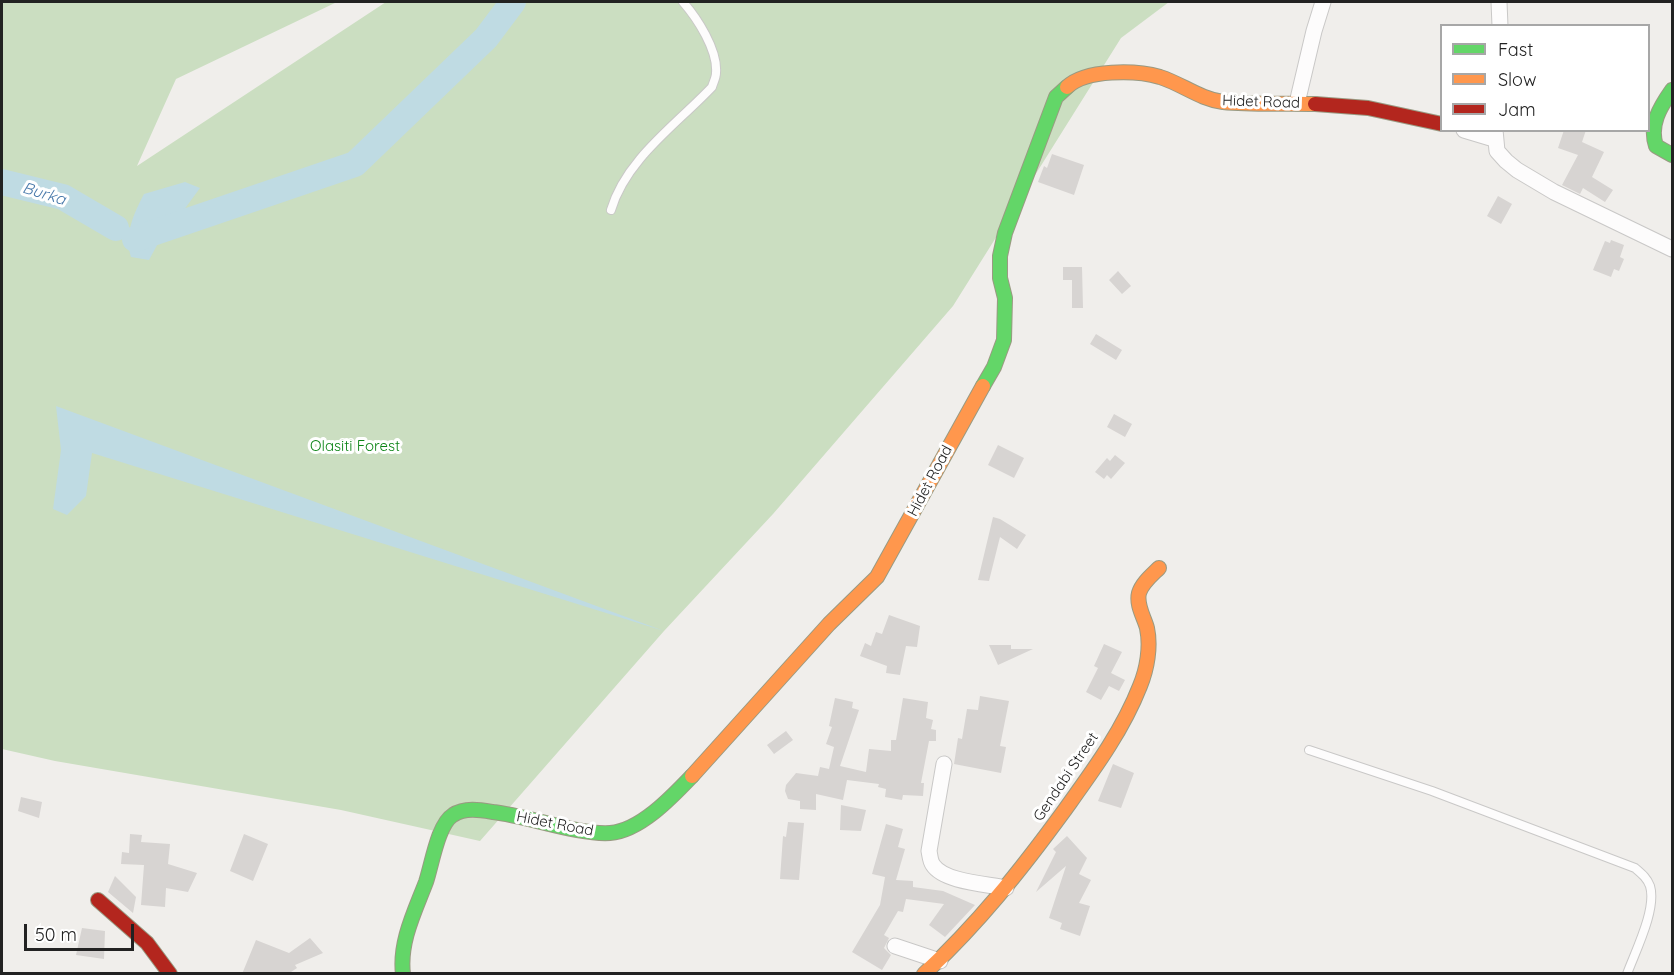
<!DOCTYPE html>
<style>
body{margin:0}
#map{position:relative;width:1674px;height:975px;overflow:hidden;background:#f0eeeb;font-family:Quicksand,sans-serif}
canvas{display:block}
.frame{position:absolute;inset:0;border:3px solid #222;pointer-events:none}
.legend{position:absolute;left:1440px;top:24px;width:210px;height:108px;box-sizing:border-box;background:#fff;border:2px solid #a7a7a7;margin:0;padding:8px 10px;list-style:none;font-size:18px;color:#222}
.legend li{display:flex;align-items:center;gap:12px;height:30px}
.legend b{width:30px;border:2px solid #a7a7a7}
.scale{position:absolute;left:24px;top:924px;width:110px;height:27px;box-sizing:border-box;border:3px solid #222;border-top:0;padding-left:8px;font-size:18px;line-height:21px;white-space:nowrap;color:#222;-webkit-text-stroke:4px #fff;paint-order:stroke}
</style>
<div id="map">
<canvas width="1674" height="975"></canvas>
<div class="frame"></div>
<ul class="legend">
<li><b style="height:8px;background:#63d668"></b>Fast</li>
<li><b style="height:8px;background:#ff974d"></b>Slow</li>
<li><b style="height:8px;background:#b3261e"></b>Jam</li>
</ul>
<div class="scale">50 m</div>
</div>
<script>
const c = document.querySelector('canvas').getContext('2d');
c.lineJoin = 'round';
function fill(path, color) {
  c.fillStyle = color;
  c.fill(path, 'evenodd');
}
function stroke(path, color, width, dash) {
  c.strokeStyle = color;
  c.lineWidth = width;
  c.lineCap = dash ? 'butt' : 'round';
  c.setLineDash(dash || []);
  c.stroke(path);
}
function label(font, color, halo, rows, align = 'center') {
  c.font = font + ' Quicksand,sans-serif';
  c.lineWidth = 6;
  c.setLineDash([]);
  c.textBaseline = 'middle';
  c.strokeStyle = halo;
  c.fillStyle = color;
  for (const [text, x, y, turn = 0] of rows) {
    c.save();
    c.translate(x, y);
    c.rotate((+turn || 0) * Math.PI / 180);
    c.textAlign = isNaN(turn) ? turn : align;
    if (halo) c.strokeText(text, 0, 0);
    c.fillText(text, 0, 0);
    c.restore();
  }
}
fill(new Path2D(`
 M2,2H337L176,79L137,166L386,2H1169L1121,38L953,306L773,514L664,631L480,841L341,810L55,761L2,749Z`), '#cbdec1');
fill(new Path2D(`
 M185,182L200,188L178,218L168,225L149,260L131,257C124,234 134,213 144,194Z
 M56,406L664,631L92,453L86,496L67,515L53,509L61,450Z`), '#bfdbe3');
stroke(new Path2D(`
 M2,182L63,197L116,228
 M135,239L355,164L486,38L513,2`), '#bfdbe3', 26);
fill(new Path2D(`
 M1564,130H1586L1582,142L1604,152L1592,177L1613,190L1605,202L1583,188L1580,194L1562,185L1578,155L1558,148Z
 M1052,154L1084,165L1074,195L1038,182L1044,166L1047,168Z
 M1498,196L1512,204L1501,224L1487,216Z
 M1611,240L1624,245L1620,257L1624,259L1619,271L1614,269L1611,277L1593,270L1605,241L1610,243Z
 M1063,267H1082L1083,308H1072V280H1063Z
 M1118,271L1131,286L1122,294L1109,280Z
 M1096,334L1122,350L1116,360L1090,344Z
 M1114,414L1132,424L1125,437L1107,427Z
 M998,445L1024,458L1014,478L988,465Z
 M1115,455L1125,463L1111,479L1107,475L1104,479L1095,472L1107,458L1110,461Z
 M993,517L1000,519L1026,535L1017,549L1000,537L989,581L978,580Z
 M889,615L920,626L917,647L906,646L900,675L886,673L887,666L860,656L865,643L871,646L876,632L882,634Z
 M1104,644L1122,652L1111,673L1125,680L1119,691L1109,686L1101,700L1086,692L1098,668L1094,666Z
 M989,645H1011V649H1033L998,665Z
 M980,696L1009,701L1000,746L1006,747L1001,773L954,764L958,738L962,739L967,709L978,710Z
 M835,698L853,702L852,708L859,710L840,766L866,772L869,749L891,751V740H896L903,698L928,702L926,718L933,720L931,729L936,730V741H929L921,783H924L923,796L903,795L902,800L885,797L886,789L878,787L879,784L847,780L843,800L816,794V810L800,809V801L788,799L785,791L786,785L796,773L818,776L820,767L829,769L834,747L826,744L832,727L829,726Z
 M786,731L793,740L774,754L767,745Z
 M1113,764L1134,773L1121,808L1098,801Z
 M21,797L42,802L39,818L18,811Z
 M841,805L866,810L861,831L840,830Z
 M788,822L804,823L799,880L780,879L783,836L786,837Z
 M886,824L903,829L898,847L905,849L896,880L913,881V887L943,891L975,905L945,937L929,925L944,904L906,899L903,912L898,911L884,935L889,938L884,948L891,955L882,970L852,952L880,905L885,877L872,874Z
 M130,834L142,835L141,842L170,844L168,864L197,873L188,892L166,888L165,907L141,905L144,865L121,864L122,852L129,853Z
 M244,834L268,844L253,881L230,871Z
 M1067,836L1087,858L1079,874L1091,880L1079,903L1090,906L1080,936L1060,929L1062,923L1049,918L1066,866L1036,892L1056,852L1053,849Z
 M115,876L136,897L133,913L108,892Z
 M82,928L105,931L104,959L76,955Z
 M310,938L323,953L295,965L297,968L288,974H242L256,940L289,953Z`), '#d7d4d2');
const lane = new Path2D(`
 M611,210C626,159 677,124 712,87C713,83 716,78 716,73C718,50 697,18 683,2
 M1309,750L1432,791L1635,868C1642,874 1647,878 1650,886C1657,909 1635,952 1627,974`);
const street = new Path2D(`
 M1499,2L1500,26
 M1297,103L1314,31L1323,2
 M1464,130L1494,139
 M1495,130L1497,151L1506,161L1517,170L1554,192L1672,249
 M944,764L929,851C930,855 930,861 933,865C944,882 987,884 1006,888
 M895,946L940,961`);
const fast = new Path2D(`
 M1672,90C1660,107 1649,125 1656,146L1672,155
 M983,386L994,367L1004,340L1005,298L1000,278V256L1005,233L1056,97L1067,87
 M403,974C399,942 415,911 426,882C432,864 438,824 453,815C465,807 481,810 493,812C528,816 578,835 610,833C640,831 672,797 692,776`);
const slow = new Path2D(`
 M1067,87C1086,69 1136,70 1160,77C1182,84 1200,99 1223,102C1253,105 1285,103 1315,104
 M692,776L829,624L877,577L983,386
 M924,974C977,925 1021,870 1064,811C1092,772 1122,732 1140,686C1147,669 1151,647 1147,628C1144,617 1136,605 1139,593C1142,583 1152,575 1159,568`);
const jam = new Path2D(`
 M1315,104L1368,108L1442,124
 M98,900L147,943L170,974`);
stroke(lane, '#c9c8c7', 10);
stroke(street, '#c9c8c7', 17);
stroke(fast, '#999a82', 16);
stroke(slow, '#999a82', 16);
stroke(jam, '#999a82', 16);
stroke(lane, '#fdfcfc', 8);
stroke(street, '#fdfcfc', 15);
stroke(fast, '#63d668', 14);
stroke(slow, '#ff974d', 14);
stroke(jam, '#b3261e', 14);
label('15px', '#222', '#fff', [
 ["Hidet Road",1261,102,2],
 ["Hidet Road",930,481,-62],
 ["Gendabi Street",1066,777,-56],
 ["Hidet Road",555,824,11]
]);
label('15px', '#0c8416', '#fff', [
 ["Olasiti Forest",355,446]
]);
label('italic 16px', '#4a7aab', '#fff', [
 ["Burka",44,194,17]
]);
</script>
